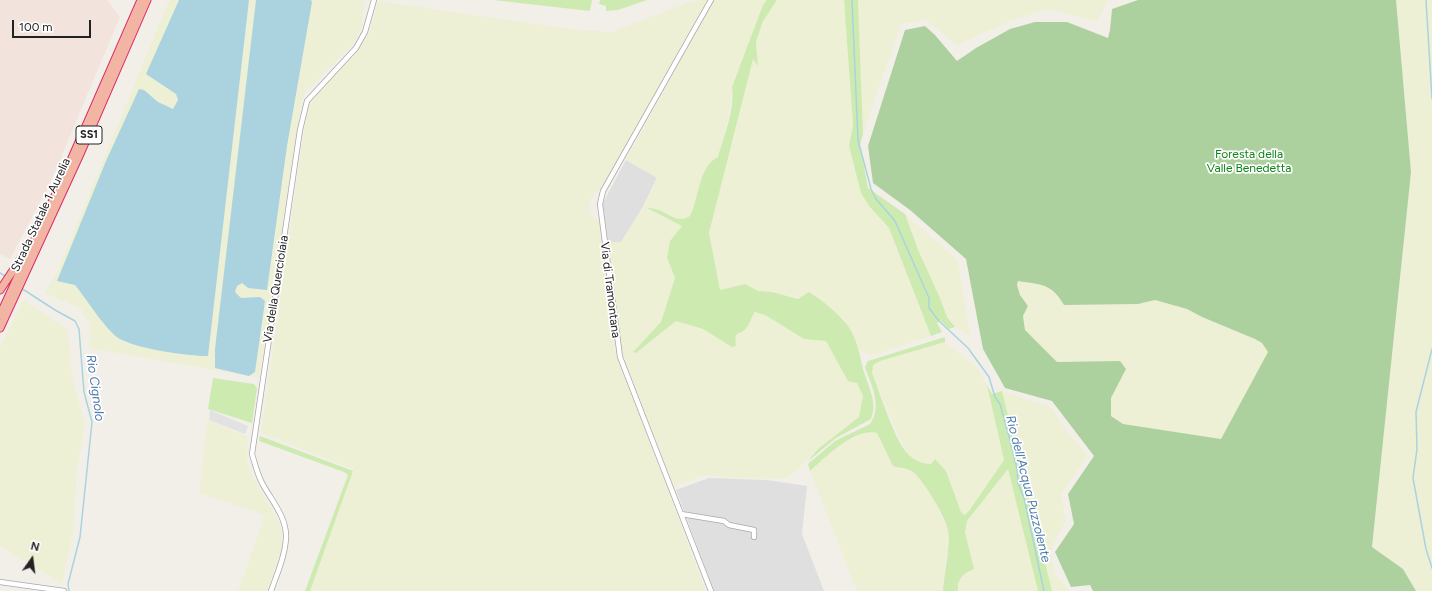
<!DOCTYPE html>
<style>
body{margin:0}
#map{position:relative;width:1432px;height:591px;overflow:hidden;background:#f2efe9;font-family:Figtree,sans-serif}
canvas{display:block}
.north{position:absolute;left:12px;top:539px;width:40px;height:40px;-webkit-text-stroke:3px #fff;paint-order:stroke;rotate:14deg;font-size:11px;font-weight:700;line-height:16px;text-align:center;color:#222}
.north::after{content:'';display:block;margin:auto;width:14px;height:18px;background:#222;clip-path:polygon(50% 0,100% 100%,50% 72%,0 100%)}
.scale{position:absolute;left:12px;top:20px;width:79px;height:18px;box-sizing:border-box;border:2px solid #222;border-top:0;padding-left:5px;font-size:12px;line-height:14px;white-space:nowrap;color:#222;-webkit-text-stroke:3px #fff;paint-order:stroke}
</style>
<div id="map">
<canvas width="1432" height="591"></canvas>
<div class="north">N</div>
<div class="scale">100 m</div>
</div>
<script>
const c = document.querySelector('canvas').getContext('2d');
c.lineJoin = 'round';
function fill(path, color) {
  c.fillStyle = color;
  c.fill(path, 'evenodd');
}
function stroke(path, color, width, dash) {
  c.strokeStyle = color;
  c.lineWidth = width;
  c.lineCap = dash ? 'butt' : 'round';
  c.setLineDash(dash || []);
  c.stroke(path);
}
function label(font, color, halo, rows, align = 'center') {
  c.font = font + ' Figtree,sans-serif';
  c.lineWidth = 3.5;
  c.setLineDash([]);
  c.textBaseline = 'middle';
  c.strokeStyle = halo;
  c.fillStyle = color;
  for (const [text, x, y, turn = 0] of rows) {
    c.save();
    c.translate(x, y);
    c.rotate((+turn || 0) * Math.PI / 180);
    c.textAlign = isNaN(turn) ? turn : align;
    if (halo) c.strokeText(text, 0, 0);
    c.fillText(text, 0, 0);
    c.restore();
  }
}
fill(new Path2D(`
 M626,160L657,177L643,207L621,242H608L603,203Z
 M709,478L767,480L807,486L802,534L824,591H714L676,490Z`), '#e0dfdf');
fill(new Path2D(`
 M0,0H107L120,17L51,181L10,259L0,254Z`), '#f3e3dd');
fill(new Path2D(`
 M169,0H364L362,21L363,25L354,43L305,92L301,104L259,378L89,348L90,325L81,309L45,293L58,270Z
 M695,0H708L603,187L596,192L590,201L589,211L594,219H600L615,351L706,591H310L353,469L261,433L306,117L312,99L353,56L369,33L378,1L578,30L611,32Z
 M713,0H767L763,6L732,87L729,117L718,157L690,216L684,220L677,219L656,208L648,209L682,226L670,241L667,258L675,278L661,322L633,352L636,353L676,321L703,329L732,347L735,346V336L737,333L747,327L755,312L765,315L804,339L826,341L840,364L857,382L863,396L860,417L818,449L792,475L784,479L731,478L706,475L674,486L621,352L608,242H621L643,207L657,178L626,160Z
 M777,0H844L853,125L849,147L861,193L869,206L889,228L931,336L874,355L870,354L859,350L849,327L799,299L772,292L758,291L745,284L720,290L709,233L753,58L758,65L756,42L763,21Z
 M858,0H1113L1107,2L1097,22L1048,9L1010,21L957,45L926,20L901,24L863,134Z
 M1396,0H1432V591H1416L1403,569L1372,548L1411,172Z
 M905,214L958,260L971,338L963,331L955,327L947,317L940,298L919,252Z
 M1018,281L1049,286L1064,305L1138,304L1155,300L1187,309L1202,317L1255,339L1262,343L1269,352L1221,439L1123,424L1111,416V398L1126,369L1120,361L1057,362L1025,330L1023,316L1028,306L1020,295L1017,285Z
 M23,300L68,330L72,376L85,425L77,468L73,532L62,584L0,546V347Z
 M945,342L977,367L987,385L1004,460L969,511L965,515L961,512L946,471L935,459L931,464H922L908,454L898,436L872,373L873,365L880,361Z
 M1002,391L1051,407L1064,428L1088,456L1061,495L1066,520L1050,551L1055,575L1070,591H1052Z
 M207,420L248,437L247,460L253,477L280,524L282,536L281,552L267,591H238L265,515L199,493Z
 M868,431L877,433L893,466L912,471L928,488L948,529V552L945,566L943,591H857L810,471L838,446Z
 M1008,468L1038,591H958L959,581L963,574L974,569L965,532L967,521Z`), '#eef0d5');
fill(new Path2D(`
 M493,0H592L590,11Z
 M600,0H647L618,10L606,11V6L599,4Z
 M767,0H777L763,21L756,42L758,66L753,59L709,233L720,290L745,284L758,291L772,292L798,299L809,292C823,301 838,313 848,326C857,338 860,356 863,369C868,386 878,402 871,419L836,438L807,462L818,449L859,417L863,396L857,383L848,381L826,341L804,339L765,315L755,312C751,317 751,322 747,327C740,337 734,328 736,346L732,347L703,329L676,321L636,353L633,352L661,322L675,278L667,258L670,241L682,226L647,208C666,207 674,226 690,216C699,199 698,167 718,157C724,135 735,110 732,87L763,5Z
 M844,0H858L863,134L860,145L868,188L905,214L919,252L940,298L947,317L955,327L949,329L940,320L937,323L942,332L931,336L889,228L869,206L861,193L849,146L853,125Z
 M945,337V342L880,361L873,365L872,373C880,392 895,443 909,455C916,461 922,464 931,464L935,459L946,471L961,512L965,515L969,511L1004,460L987,385L992,394L1002,391L1052,591H1038L1008,469L967,521L965,532L974,569C963,574 957,578 958,591H943C944,574 951,545 948,530C945,516 924,481 913,472C908,468 899,468 893,466L877,433C855,427 826,457 810,471L808,464L835,441L870,424C883,406 871,385 865,367L868,361Z
 M213,378L254,384L257,388L252,423L208,409Z
 M260,436L353,471L310,591H305L348,475L344,472L259,441Z`), '#cdebb0');
fill(new Path2D(`
 M1138,0H1396L1411,172L1372,547L1403,569L1416,591H1093L1090,585L1071,587L1055,552L1074,524L1068,494L1094,456L1052,401L1005,388L983,349L966,259L910,210L873,183L868,146L905,30L925,26L935,35L957,61L976,48L1010,29L1035,22H1067L1108,38L1110,30L1112,9ZM1018,281C1042,285 1051,283 1064,305L1138,304L1155,300L1187,309L1202,317L1255,339L1262,343L1268,352L1221,439L1123,424L1111,416V398L1126,369L1120,361L1057,362L1025,330L1023,316L1028,306L1020,295L1017,285Z`), '#add19e');
fill(new Path2D(`
 M210,410L248,426L245,434L209,420Z`), '#e2e2e2');
fill(new Path2D(`
 M179,0H249L208,356C187,356 138,349 120,339C106,331 86,298 75,285L57,281L106,161L139,89L144,90L158,102L173,109L178,100L176,94L146,74Z
 M256,0H311L312,2L287,146L267,290L248,288L242,283L237,286L235,292L241,298L260,297L265,301L255,372L249,376L215,368V349Z`), '#aad3df');
stroke(new Path2D(`
 M852,0L858,140L871,189L876,199L895,221L929,298V308L939,321L968,348L989,377L995,397L1000,404L1011,444L1017,469L1018,483L1024,498L1044,591
 M1426,0L1432,99
 M0,273L5,276
 M21,288L55,310L75,321L79,329L84,392L92,422L80,537L68,584L69,591
 M1432,349L1416,412L1417,449L1413,478L1426,549L1432,568`), '#aad3df', 1.5);
const minor = new Path2D(`
 M711,0L603,191L600,204L620,357L711,591
 M681,514L724,521L729,525L754,530V537
 M0,582L64,591
 M271,591C277,574 285,556 286,538C287,517 271,500 262,483C257,473 255,464 252,454L300,130L307,101L356,48L365,32L374,0`);
const trunk = new Path2D(`
 M0,290L28,248
 M0,315L65,174L141,0
 M0,328L80,154L147,0`);
stroke(minor, '#a9a9a9', 6);
stroke(trunk, '#dc2a67', 9);
stroke(minor, '#fff', 4.5);
stroke(trunk, '#f2b4a3', 7);
for (const [x, y, w] of [
 [89,135,26]
]) {
  const box = new Path2D();
  box.roundRect(x - w / 2, y - 9, w, 18, 3);
  c.fillStyle = '#fff';
  c.fill(box);
  stroke(box, '#222', 1);
}
label('bold 11px', '#222', null, [
 ["SS1",89,135]
]);
label('12px', '#0c8416', '#fff', [
 ["Foresta della",1249,154],
 ["Valle Benedetta",1249,168]
]);
label('12px', '#222', '#fff', [
 ["Strada Statale 1 Aurelia",41,215,-65],
 ["Via della Querciolaia",276,289,-81],
 ["Via di Tramontana",610,290,83]
]);
label('italic 13px', '#4a7aab', '#fff', [
 ["Rio Cignolo",95,388,82],
 ["Rio dell'Acqua Puzzolente",1028,489,76]
]);
</script>
